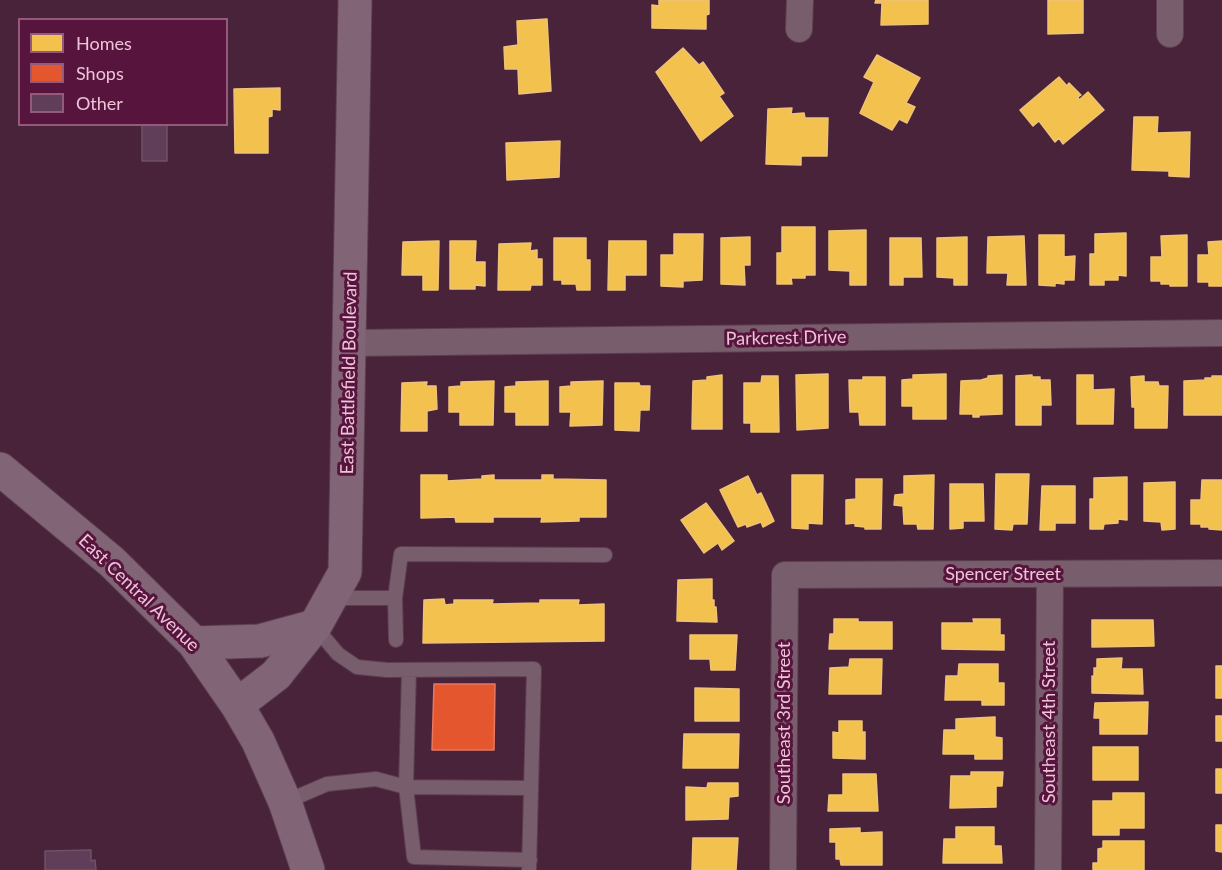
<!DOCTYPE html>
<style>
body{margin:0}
#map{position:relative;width:1222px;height:870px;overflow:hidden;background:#48233a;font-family:Lato,sans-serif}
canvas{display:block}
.legend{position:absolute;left:18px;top:18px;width:210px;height:108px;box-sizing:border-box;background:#57143d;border:2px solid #935a7b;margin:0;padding:8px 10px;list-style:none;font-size:18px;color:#edc4d8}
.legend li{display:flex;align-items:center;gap:12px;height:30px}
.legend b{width:30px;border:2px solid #935a7b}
</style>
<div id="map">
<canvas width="1222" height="870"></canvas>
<ul class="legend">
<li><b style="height:16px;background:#f2c14e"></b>Homes</li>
<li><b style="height:16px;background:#e4572e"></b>Shops</li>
<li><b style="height:16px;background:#603d59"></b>Other</li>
</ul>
</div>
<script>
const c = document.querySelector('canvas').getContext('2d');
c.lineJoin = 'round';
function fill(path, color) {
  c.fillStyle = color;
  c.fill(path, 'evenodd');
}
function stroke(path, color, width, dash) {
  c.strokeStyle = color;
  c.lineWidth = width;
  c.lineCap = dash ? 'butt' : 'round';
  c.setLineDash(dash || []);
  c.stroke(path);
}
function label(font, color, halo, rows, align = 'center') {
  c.font = font + ' Lato,sans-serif';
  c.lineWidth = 6;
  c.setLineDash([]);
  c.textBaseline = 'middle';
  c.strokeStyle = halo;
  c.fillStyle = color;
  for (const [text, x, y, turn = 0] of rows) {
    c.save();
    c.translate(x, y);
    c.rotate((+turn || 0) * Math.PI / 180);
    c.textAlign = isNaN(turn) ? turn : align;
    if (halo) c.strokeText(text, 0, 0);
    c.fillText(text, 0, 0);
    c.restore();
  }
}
const homes = new Path2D(`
 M659,0H709V14L706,15V29L652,28V5L659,6Z
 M876,0H928V24L881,25L882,3H875Z
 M1048,0H1083V33L1048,34Z
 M547,19L551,91L519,94L518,69H505L504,47L518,45L517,21Z
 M683,48L699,65L703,62L724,93L719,96L733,116L701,141L656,72Z
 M877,55L920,78L906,103L915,107L907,123L899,119L892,130L860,113L874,82L864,77Z
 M1059,77L1067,86L1069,83L1081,95L1078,97L1079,100L1088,92L1104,110L1063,144L1059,138L1055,142L1039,121L1033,126L1020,110Z
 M280,88V110L272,109V116L268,117V153H235L234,89Z
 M792,108L791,114L804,113L805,118H828L827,156H801V165L766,164L768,109Z
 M1134,117H1158L1157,133L1190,132L1189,177L1169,176V171L1132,170Z
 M560,141L559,177L507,180L506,143Z
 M782,227H815V275H805V278H791L792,284H777V253H782Z
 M866,230V285H850V271L829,270V231Z
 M1126,233V276L1118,275V280H1104V285H1090V254H1095V234Z
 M674,234H703L702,280L683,281V287L661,286V255H674Z
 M1039,235H1064V257L1075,256L1074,280H1064V284L1055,283V286L1039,285Z
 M1187,235V286H1170V284H1161V281H1151V257H1162L1161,236Z
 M1024,236L1026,285H1007L1008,273H987L988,237Z
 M750,237V265H744L745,285L721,284V238Z
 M967,237V285H954V278L937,277V238Z
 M554,238H586V260H590V290H577L576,284H562V280H554Z
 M890,238H921L922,277H903V285H890Z
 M439,241L438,290H423V275H402L403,242Z
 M450,241H476L475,262H485V286L475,285V289H450Z
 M609,241H646V275H625V290H608Z
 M1222,241V286H1209V282H1198V255H1209L1208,242Z
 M531,243L530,251L537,250V259H542V285H531L530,290H498L499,244Z
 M828,374V428L797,430L796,375Z
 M946,374V419H913V406H902V380L913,379V375Z
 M722,375V429H692L693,381L707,380V377Z
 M1002,375V414L979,415V417H973V414H960L961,381L981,380L988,378V376Z
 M1032,375V377H1040V380H1050L1051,405H1041V425H1016V376Z
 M1077,375H1093V390L1114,389L1113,424H1077Z
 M762,376H778L779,432H751V423H744V383H761Z
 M1144,376V382H1158L1159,386H1168L1167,428H1135V407H1132L1131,377Z
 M1212,376H1222V415H1184V381L1205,380V378H1212Z
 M863,377H885V425H860L859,412H850L849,380H863Z
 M494,381L493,425H460V412H449V387L461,386V382Z
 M548,381V425H516V412H505V387L516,386V382Z
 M603,381L602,425L570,426L571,412H560V387L571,386V382Z
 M427,382L426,386H436L437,409L427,411V431H401L402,383Z
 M615,383H639L640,386H650L649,410H640L639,431L615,430Z
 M996,474H1029L1027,524H1013L1012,530L995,529Z
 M421,475H447V481L482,479V476L494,475V480H542V475H553V479L606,480V517H579V521L541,522L542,517H493V522H456L455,517L421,518Z
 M792,475H823L822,524L808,523V529L792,528Z
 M934,475L933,529H918L917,524H904L903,506L894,505L895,495L904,494V476Z
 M748,476L757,495L761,493L774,521L763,527L761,522L747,527L746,524L738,527L720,490Z
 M1127,477V520L1118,519V523L1104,524L1103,529H1090V499H1094V478Z
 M856,479H882L881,529H865V527L855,526V523L846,524V500L856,499Z
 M1202,480H1222V530L1209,529V527H1201V524H1191V500H1201Z
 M1175,482V529L1162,530L1161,522L1144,521V483Z
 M950,484H983L984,521H963V528L950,529Z
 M1042,486H1075V523H1055V530H1040Z
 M706,503L734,541L722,550L718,543L704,553L681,520Z
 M712,579V600H714V607H716L717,622L677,621L678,580Z
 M444,599L445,605L454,604V600H493L492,604L540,603V600H579L578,605L604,604V641L423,643L424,600Z
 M834,619H858V622H892V649H829L830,634H834Z
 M973,619H1000V635H1004V650L942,649V623H974Z
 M1092,620H1153L1154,646L1092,647Z
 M690,635H737L735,670H711L710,659H690Z
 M1122,658L1121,669H1142L1143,694L1092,693V676L1094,677V668H1097V659Z
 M850,659H882L881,694H829L830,668L849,667Z
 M959,664H998V683H1004V705H982V700H945L946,676H958Z
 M1216,666H1222V698H1216Z
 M695,688L739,689V721H695Z
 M1148,702L1147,734H1100V718H1094L1095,703Z
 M1216,716H1222V741H1216Z
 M995,717V737L1002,738V759H975V754H943L944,730H956V719Z
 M839,721H862V732H865V759L833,758V732L839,733Z
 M684,734H739L738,768H683Z
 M1093,747H1138V780H1093Z
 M1216,769H1222V793H1216Z
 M971,772H1003L1002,786H996V807L950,808L951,776H971Z
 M843,774H876L878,811H828L829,795H843Z
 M708,783H738V796L729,797L728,819L686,820V787L707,788Z
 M1113,793H1144V828H1119V835H1093V801H1113Z
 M1216,825H1222V852L1216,851Z
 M956,827H994V846H1001L1002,863H943L944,839H956Z
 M860,828V833L882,832V865H841L840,859H836V842H830V829Z
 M693,838H738L736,870H692Z
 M1103,841H1144V870H1093V863H1098V849L1103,848Z`);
fill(homes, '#f2c14e');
stroke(homes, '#f0c277', 1.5);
const shops = new Path2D(`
 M434,684H495L494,750H432Z`);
fill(shops, '#e4572e');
stroke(shops, '#e77861', 1.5);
const building = new Path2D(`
 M142,124H167V161H142Z
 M91,850V861L95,860L96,870H45V851Z`);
fill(building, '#603d59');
stroke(building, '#6d5267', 1.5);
const lane = new Path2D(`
 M333,598H395L401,554L605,555
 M395,598L396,640
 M315,627L338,654L357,667L387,670L534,669L529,870
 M409,670L406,787L414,857L530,860
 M285,802L327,784L376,779L406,787L530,788`);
const street = new Path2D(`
 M1170,0V34
 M799,29L800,0
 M350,343L1222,333
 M783,870L785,575L1222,573
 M1048,870L1050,574`);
const secondary = new Path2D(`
 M0,469L112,562L194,643L237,705L258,741L285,802L308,870
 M194,643L260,641L315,626
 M237,705L276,675L315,626L345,572L355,0`);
stroke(lane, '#5d3f51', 16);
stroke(street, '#5d3f51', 28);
stroke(secondary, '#5d3f51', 35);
stroke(lane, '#785d6c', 14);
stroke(street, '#785d6c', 26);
stroke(secondary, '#816475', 33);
label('18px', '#edc4d8', '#57143d', [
 ["Parkcrest Drive",786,338,-1],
 ["East Battlefield Boulevard",349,373,-89],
 ["Spencer Street",1003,574],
 ["East Central Avenue",139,593,44],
 ["Southeast 4th Street",1049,722,-90],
 ["Southeast 3rd Street",784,723,-90]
]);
</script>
